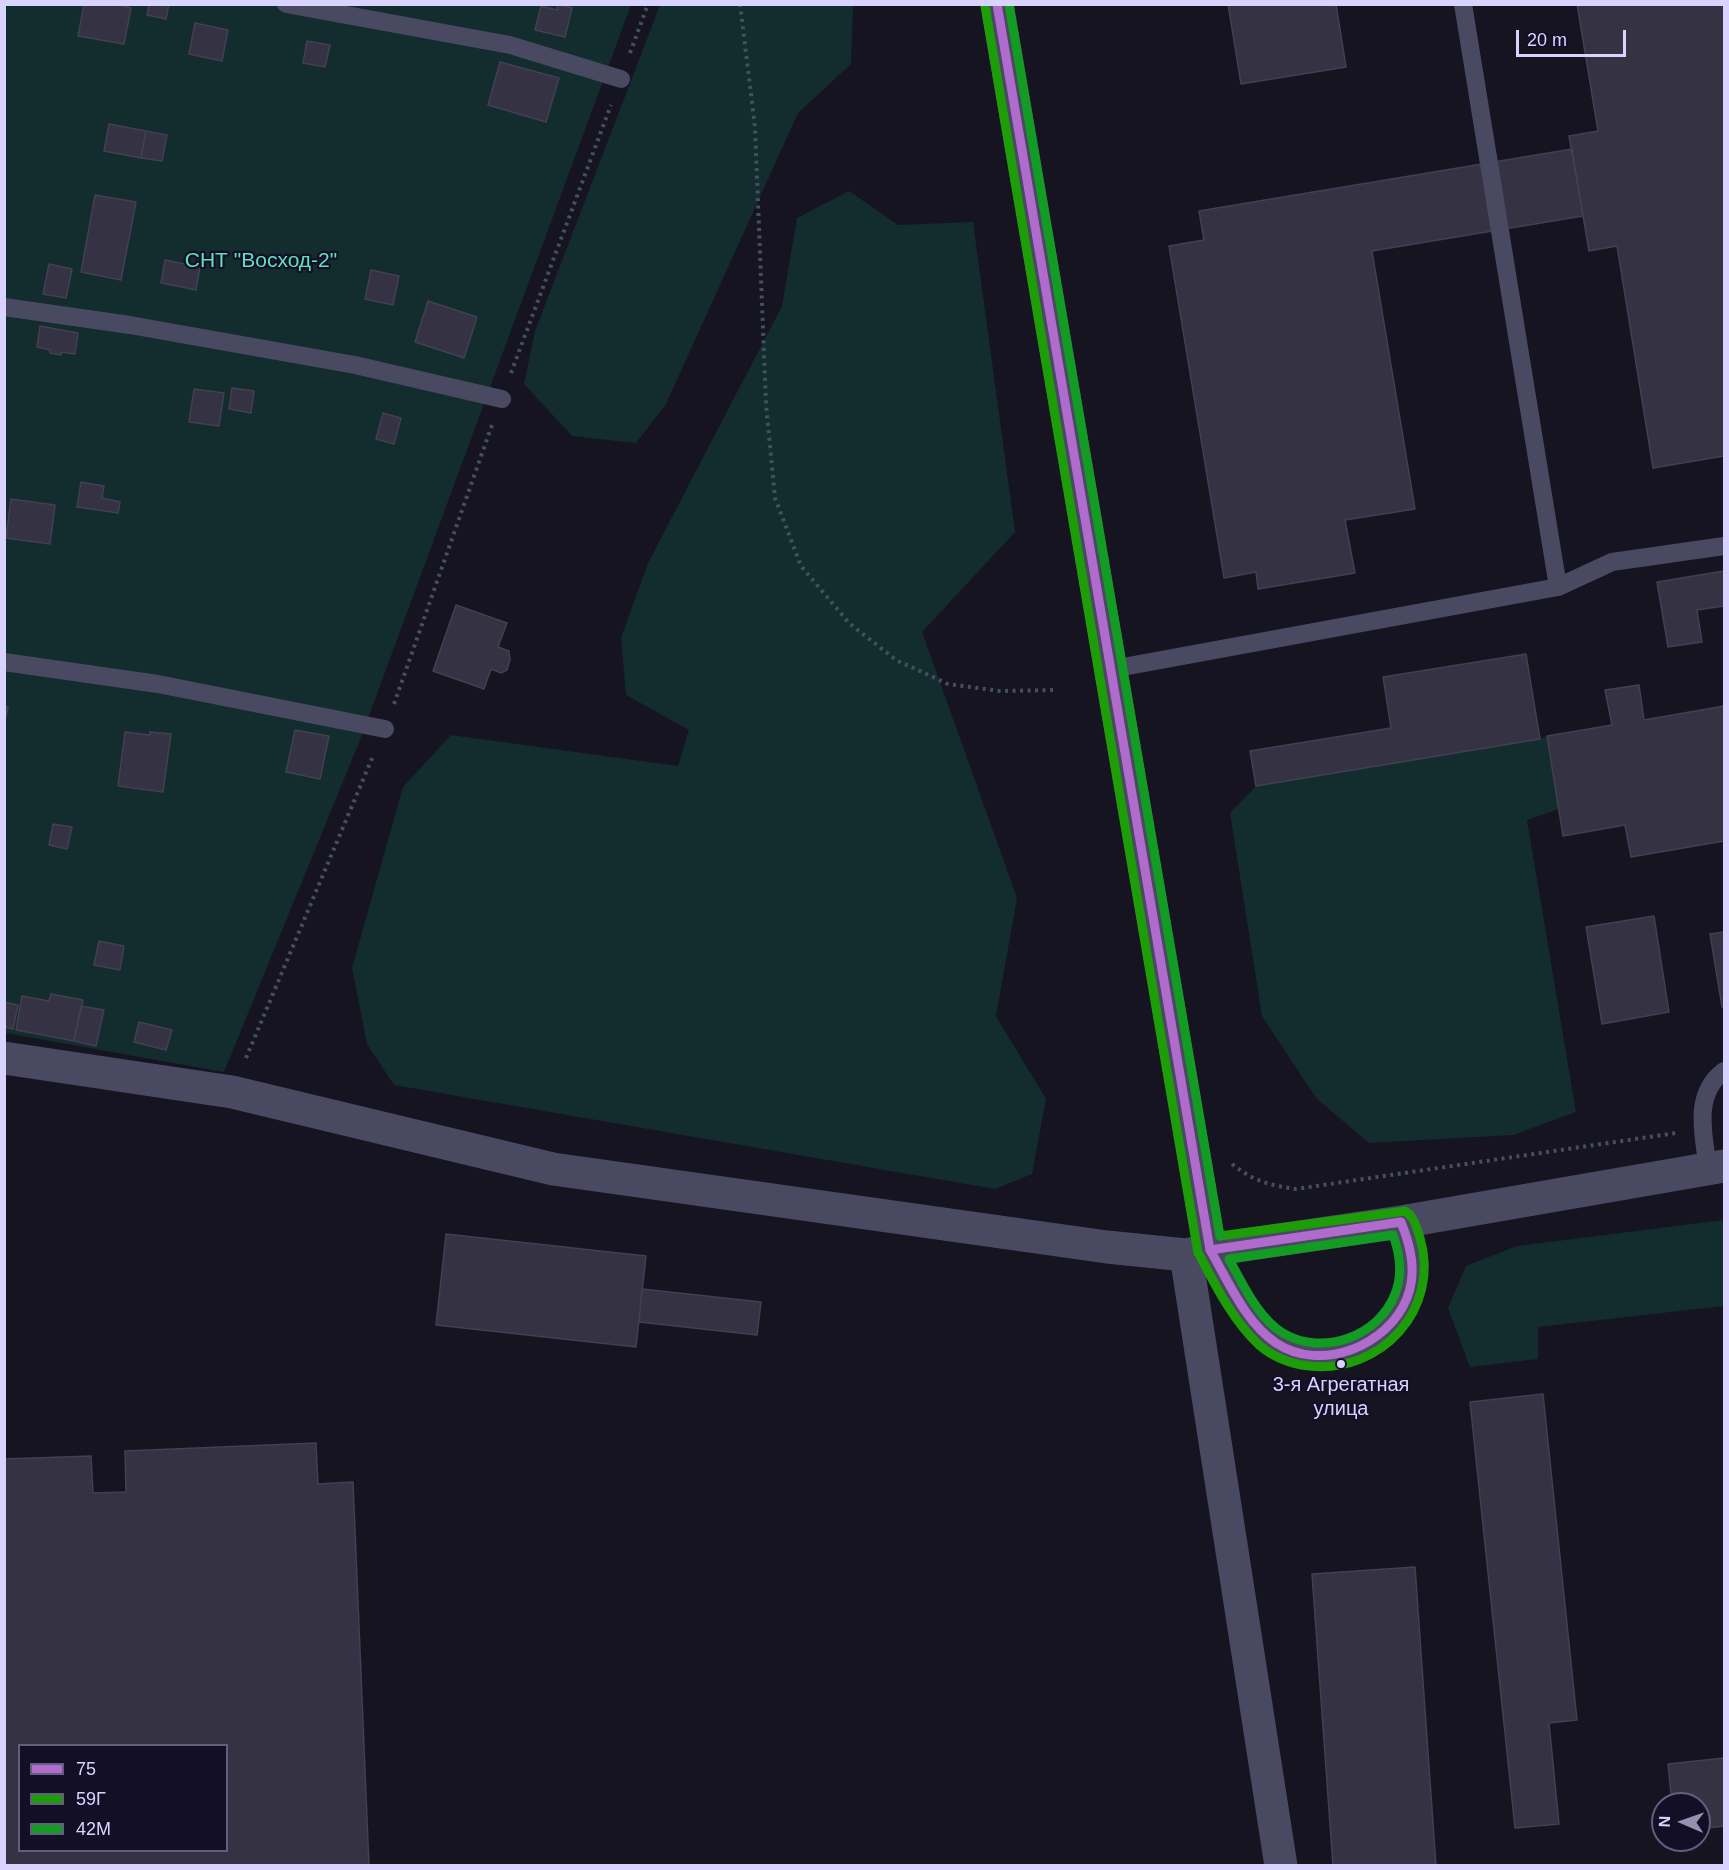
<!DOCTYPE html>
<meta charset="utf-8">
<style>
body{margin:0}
#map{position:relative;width:1729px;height:1870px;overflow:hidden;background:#161421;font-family:Helvetica,sans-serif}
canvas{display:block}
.frame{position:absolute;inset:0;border:6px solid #d9d4ff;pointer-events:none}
.legend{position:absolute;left:18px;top:1744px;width:210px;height:108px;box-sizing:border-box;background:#130f26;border:2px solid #625e7d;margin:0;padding:8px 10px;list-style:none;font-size:18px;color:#d9d4ff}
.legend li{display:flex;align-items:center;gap:12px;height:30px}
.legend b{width:30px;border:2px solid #625e7d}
.north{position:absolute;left:1651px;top:1792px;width:60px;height:60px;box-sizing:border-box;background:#130f26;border:2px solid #625e7d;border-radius:50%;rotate:272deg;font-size:16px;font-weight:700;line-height:24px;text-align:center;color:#d9d4ff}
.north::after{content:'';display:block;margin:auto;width:21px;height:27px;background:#9591b1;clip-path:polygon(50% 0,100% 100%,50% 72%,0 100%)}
.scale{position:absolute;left:1516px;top:30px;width:110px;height:27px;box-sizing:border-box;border:3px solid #d9d4ff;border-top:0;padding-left:8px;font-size:18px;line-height:21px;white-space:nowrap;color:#d9d4ff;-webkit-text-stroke:4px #130f26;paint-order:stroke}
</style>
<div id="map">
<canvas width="1729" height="1870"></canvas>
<div class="frame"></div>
<ul class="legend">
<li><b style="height:8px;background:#b06ccc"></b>75</li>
<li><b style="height:8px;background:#1d9d08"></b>59Г</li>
<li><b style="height:8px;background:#139c23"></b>42M</li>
</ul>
<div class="north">N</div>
<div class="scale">20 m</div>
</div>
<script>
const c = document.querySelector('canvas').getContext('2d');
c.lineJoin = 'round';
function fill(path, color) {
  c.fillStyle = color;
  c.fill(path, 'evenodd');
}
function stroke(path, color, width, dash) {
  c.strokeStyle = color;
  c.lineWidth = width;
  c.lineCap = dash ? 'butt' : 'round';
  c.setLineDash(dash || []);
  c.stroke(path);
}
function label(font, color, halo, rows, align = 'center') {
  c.font = font + ' Helvetica,sans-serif';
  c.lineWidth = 4.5;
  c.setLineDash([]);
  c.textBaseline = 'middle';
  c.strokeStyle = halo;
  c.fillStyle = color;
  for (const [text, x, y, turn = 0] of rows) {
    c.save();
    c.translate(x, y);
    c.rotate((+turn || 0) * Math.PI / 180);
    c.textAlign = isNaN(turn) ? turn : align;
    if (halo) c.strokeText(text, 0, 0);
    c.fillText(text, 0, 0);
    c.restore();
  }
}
fill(new Path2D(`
 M4,5H631L360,740L224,1072L5,1033Z
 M660,5H853L851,64L798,113L666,404L636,443L572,436L524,384L535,331Z
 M849,191L898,225L973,222L1015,532L922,632L1017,898L996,1016L1046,1099L1032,1174L995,1189L394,1085L367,1044L352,968L403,787L451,735L678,766L689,730L626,695L621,638L648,563L782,306L797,218Z
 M1547,736L1559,809L1527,820L1576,1112L1513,1135L1369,1143L1316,1098L1262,1016L1230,813L1256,786L1540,739Z
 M1724,1220V1306L1538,1327V1359L1470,1367L1448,1308L1466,1266L1517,1246Z`), '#132c2d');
const building = new Path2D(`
 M84,4H116L131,8L124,44L78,36Z
 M149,4H169L166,19L147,15Z
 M558,4L572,8L565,37L535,30L541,6L557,10Z
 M1228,4H1336L1346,67L1241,84Z
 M1577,4H1724V456L1653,468L1617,246L1589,251L1583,216L1569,136L1598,131Z
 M195,23L228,30L222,61L189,54Z
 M307,41L330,45L325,67L303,63Z
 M500,62L559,78L546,122L488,105Z
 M109,124L146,131L141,158L104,151Z
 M146,131L167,135L162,161L141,158Z
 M1572,149L1583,216L1372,251L1415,509L1345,520L1355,573L1258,589L1256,572L1224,578L1169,246L1204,240L1199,211Z
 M95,195L136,202L121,280L81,272Z
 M165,260L200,267L196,290L161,283Z
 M49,264L72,269L66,298L43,294Z
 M371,270L399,276L393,305L365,299Z
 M428,301L477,317L464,358L415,342Z
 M40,326L78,333L75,354L61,352V355L50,353V350L37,347Z
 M232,388L254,391L251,413L229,409Z
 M194,389L224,393L219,426L189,422Z
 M383,413L401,418L394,444L376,439Z
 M81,482L104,486L102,498L120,502L118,513L77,507Z
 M11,499L55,505L50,544L6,538Z
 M1724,571V606L1697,610L1702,642L1668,647L1657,582Z
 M456,605L507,623L498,647L509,651L510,660L507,670L501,673L491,669L484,689L433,671Z
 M1526,654L1540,739L1256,786L1250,751L1391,728L1383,677Z
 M1639,685L1644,720L1724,706V841L1631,857L1625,825L1563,836L1547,736L1612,725L1605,690Z
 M4,706L8,707L4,725Z
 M295,730L329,736L320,779L286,772Z
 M125,732L150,735V732L171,734L163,792L118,786Z
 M53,824L72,827L67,849L49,845Z
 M1654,916L1669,1012L1602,1024L1586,927Z
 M1724,932V1006L1722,1007L1710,934Z
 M99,941L124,946L120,970L94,965Z
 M51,994L83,1000L74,1041L16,1030L22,996L49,1001Z
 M4,1002L18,1005L13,1029L4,1027Z
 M81,1006L104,1010L96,1046L74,1041Z
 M139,1022L172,1030L166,1050L134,1042Z
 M446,1234L646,1256L636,1347L436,1325Z
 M642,1289L761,1302L757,1335L639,1322Z
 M1543,1394L1577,1720L1549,1723L1559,1824L1515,1828L1470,1402Z
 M316,1443L318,1484L353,1482L369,1866H4V1459L91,1456L93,1493L126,1492L125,1451ZM20,1746H226V1850H20Z
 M1415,1567L1436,1866H1333L1312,1574Z
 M1724,1758V1826L1699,1829V1804H1672L1668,1764Z`);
fill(building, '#343243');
stroke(building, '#433f54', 1.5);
stroke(new Path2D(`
 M740,4L755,127L766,404L775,498L801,566L849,623L896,660L948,684L1000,691L1057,690
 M630,53L648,4
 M511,373L611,105
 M394,704L492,425
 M246,1058L373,756
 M1232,1164C1254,1181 1268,1185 1296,1189L1676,1133`), '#44505f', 4, [3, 4.5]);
stroke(new Path2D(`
 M286,4L510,45L621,79
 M1463,4L1558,587
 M4,307L130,325L355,365L502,399
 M4,662L158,684L385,729
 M1112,669L1558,587L1612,562L1724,546
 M1708,1169C1704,1136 1692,1095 1724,1071
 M1210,1250C1228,1279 1249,1328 1279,1345C1334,1375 1407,1338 1412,1275C1414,1255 1408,1239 1401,1222`), '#4a4962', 18);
stroke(new Path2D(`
 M4,1058L232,1092L553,1169L1107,1247L1186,1255L1210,1250
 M1186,1255L1281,1866`), '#4a4962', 33);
stroke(new Path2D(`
 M997,4L1210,1250L1401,1222L1724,1166`), '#4a4962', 33);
stroke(new Path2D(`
 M997,4L1210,1250
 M1401,1222C1411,1247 1417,1272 1407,1298C1388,1346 1321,1373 1276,1343C1245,1322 1229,1282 1210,1250Z`), '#b06ccc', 9);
stroke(new Path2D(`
 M985,6L1198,1253
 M1199,1254C1215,1285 1233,1321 1259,1345C1273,1357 1291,1364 1309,1366C1381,1374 1441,1309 1420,1238C1417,1228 1414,1216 1405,1211L1220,1236`), '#1d9d08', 9);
stroke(new Path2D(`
 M1009,4L1220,1236
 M1393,1235C1400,1254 1403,1274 1395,1294C1379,1336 1323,1357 1283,1333C1258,1318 1243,1284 1229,1259Z`), '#139c23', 9);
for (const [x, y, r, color] of [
 [1341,1364,5,"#d9d4ff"]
]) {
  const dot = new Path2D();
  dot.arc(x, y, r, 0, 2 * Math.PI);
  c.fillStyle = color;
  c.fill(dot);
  stroke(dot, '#130f26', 2);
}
label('20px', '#d9d4ff', '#130f26', [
 ["3-я Агрегатная",1341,1385],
 ["улица",1341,1409]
]);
label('21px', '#5fe0c0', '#130f26', [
 ["СНТ \"Восход-2\"",261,261]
]);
</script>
